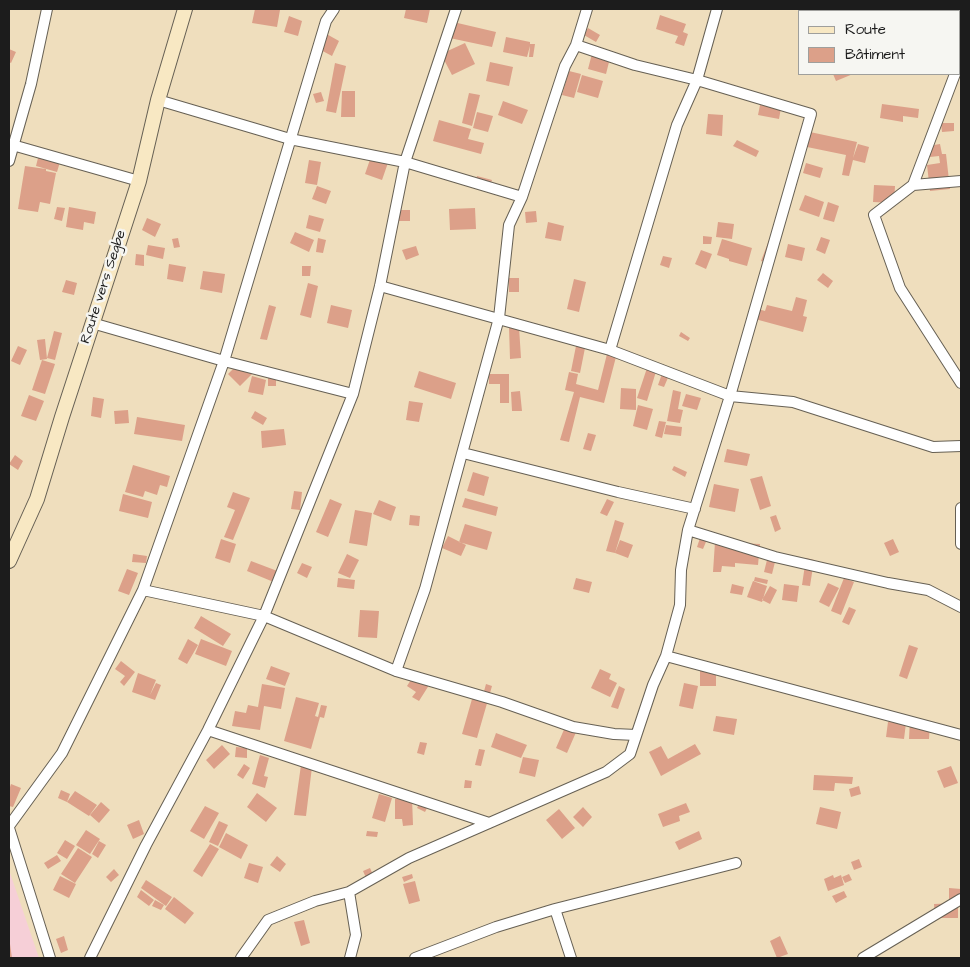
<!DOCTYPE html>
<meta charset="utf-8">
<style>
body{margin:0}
#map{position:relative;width:970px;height:967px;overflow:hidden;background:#efdebd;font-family:"Architects Daughter",sans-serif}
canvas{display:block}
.frame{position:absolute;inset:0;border:10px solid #1c1c1c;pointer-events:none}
.legend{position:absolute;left:798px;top:10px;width:162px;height:65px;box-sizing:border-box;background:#f6f6f2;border:1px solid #9f9f9c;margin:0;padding:6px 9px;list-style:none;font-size:15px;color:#1c1c1c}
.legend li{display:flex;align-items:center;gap:10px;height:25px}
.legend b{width:25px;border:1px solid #9f9f9c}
</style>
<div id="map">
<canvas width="970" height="967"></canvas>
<div class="frame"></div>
<ul class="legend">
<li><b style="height:6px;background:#f8e8c3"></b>Route</li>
<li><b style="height:14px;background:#dca089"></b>Bâtiment</li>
</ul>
</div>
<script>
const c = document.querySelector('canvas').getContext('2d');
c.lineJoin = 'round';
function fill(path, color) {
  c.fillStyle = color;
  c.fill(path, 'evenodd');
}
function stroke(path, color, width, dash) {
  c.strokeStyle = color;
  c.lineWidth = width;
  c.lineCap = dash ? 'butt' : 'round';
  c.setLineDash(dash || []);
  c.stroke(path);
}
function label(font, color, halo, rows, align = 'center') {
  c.font = font + ' "Architects Daughter",sans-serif';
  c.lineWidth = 5;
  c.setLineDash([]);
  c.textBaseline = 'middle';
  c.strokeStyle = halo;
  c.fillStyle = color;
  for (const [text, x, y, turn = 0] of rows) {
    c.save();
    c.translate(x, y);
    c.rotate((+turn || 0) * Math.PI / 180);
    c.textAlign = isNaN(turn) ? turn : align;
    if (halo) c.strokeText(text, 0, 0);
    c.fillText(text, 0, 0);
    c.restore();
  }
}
fill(new Path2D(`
 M9,870L21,905L39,958H9Z`), '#f6cfd7');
fill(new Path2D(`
 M255,9L280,10L277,27L252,23Z
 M406,9H430L427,23L404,18Z
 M660,15L686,24L683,32L688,34L684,46L675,43L678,36L656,29Z
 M289,16L302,21L298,36L284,32Z
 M449,21L496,32L492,47L445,37Z
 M588,28L600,35L596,42L584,35Z
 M323,32L339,41L332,56L315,47Z
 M506,37L530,42V44H535L533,57H529L530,46L527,57L503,52Z
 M465,43L475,64L452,75L441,54Z
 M9,49L16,52L11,63L9,62Z
 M593,50L611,54L606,74L588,69Z
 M490,62L513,67L509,86L486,81Z
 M335,63L346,66L336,113L326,111Z
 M569,71L581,74L574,98L562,95Z
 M833,74H853L836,81Z
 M582,75L603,81L598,98L577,92Z
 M342,91H355V117H341Z
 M321,92L324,101L316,103L313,94Z
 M469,93L480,95L472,126L462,123Z
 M503,101L528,110L522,124L498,115Z
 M882,104L919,109L918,118L903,116V122L880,118Z
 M760,105L781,108L779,119L758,115Z
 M477,112L493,116L488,132L473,128Z
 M708,114L723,115L722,136L706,134Z
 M439,120L471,129L468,139L484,143L481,154L433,141Z
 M941,123H954V131L942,132Z
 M810,132L857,142L853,158L858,144L869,147L865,163L853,160L849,176L842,175L846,155L807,147Z
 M737,140L759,151L756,157L733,146Z
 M940,144L942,154H946L950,189L930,191L927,165L940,163L939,156L930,157L928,146Z
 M40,150L62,155L57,172L36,166Z
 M373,151L390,157L382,180L365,174Z
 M309,160L321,162L317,185L305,183Z
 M806,163L823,168L820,178L803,173Z
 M25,166L46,169V171L56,173L50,204L40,202L38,212L18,209Z
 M477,176L492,180L488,191L474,187Z
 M874,185L895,186L894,203L873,202Z
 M317,186L331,191L326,204L312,199Z
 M805,195L824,202L819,217L799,210Z
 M828,202L839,206L834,222L823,219Z
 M57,207L65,208L62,221L54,219Z
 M69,207L96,212L94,224L84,222L83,230L66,227Z
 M475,208L476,229L450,230L449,209Z
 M398,210H410V221H398Z
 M536,211L537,222L526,223L525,212Z
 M309,215L324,219L320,232L306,228Z
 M147,218L161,224L155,237L142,230Z
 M548,222L564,226L561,241L545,238Z
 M718,222L734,224L732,239L716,237Z
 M295,232L314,240L309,252L290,243Z
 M703,236L712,237L711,244H703Z
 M821,237L830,240L825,254L816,250Z
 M178,238L180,247L174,248L172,239Z
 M318,238L326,240L323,253L316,252Z
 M722,239L752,248L747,266L729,261V259L717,255Z
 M769,240L777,242L770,264L761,261Z
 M788,244L805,248L802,261L785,257Z
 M148,245L165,248L163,259L146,255Z
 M416,246L419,255L406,260L402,250Z
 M701,250L712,254L706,269L695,264Z
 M136,254L144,255V266L135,265Z
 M663,256L672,258L669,268L660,265Z
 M169,264L186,267L183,282L167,279Z
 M302,266H311L310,276H302Z
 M203,271L225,274L222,293L200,289Z
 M823,273L833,281L828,288L817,280Z
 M509,278H519V292H509Z
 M574,279L586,282L579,312L567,309Z
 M66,280L77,283L74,295L62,292Z
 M308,283L318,286L311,318L300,315Z
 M796,297L807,300L803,316L807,317L803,332L755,319L758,309L765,311L767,305L792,311Z
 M269,305L276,307L267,340L260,339Z
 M331,305L352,310L348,328L327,323Z
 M509,327H519L521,358L510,359Z
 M54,331L62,333L55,360L47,358Z
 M681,332L690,338L688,341L679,336Z
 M45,339L47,359L40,360L37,340Z
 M18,346L27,350L20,365L11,361Z
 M576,346L585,348L580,373L571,371Z
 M608,350L617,353L604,403L580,397L569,442L560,440L574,392L565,390L569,372L578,374L576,384L598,390Z
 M42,360L55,364L45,394L32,390Z
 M240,362L252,374L240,386L228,374Z
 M649,362L658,365L647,401L637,398Z
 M419,371L456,383L451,399L414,387Z
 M663,371L670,373L664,387L658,385Z
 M268,372H276V386H268Z
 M489,374H509V403H500V384H489Z
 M252,376L266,380L263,395L248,392Z
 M621,388L636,389V410L620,409Z
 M673,390L681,392L678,409L683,410L680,423L667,421Z
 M520,391L522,411H512L511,392Z
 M686,394L701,398L697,410L682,406Z
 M29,395L44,401L36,421L21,416Z
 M93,397L104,399L101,418L91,416Z
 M409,401L423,403L419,422L406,420Z
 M638,405L653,409L647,430L633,426Z
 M128,410L129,423L115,424L114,411Z
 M255,411L267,418L263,425L251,418Z
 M137,417L185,425L182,441L134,434Z
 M659,421L666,422L662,438L655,436Z
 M666,425L682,427L681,436L664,434Z
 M284,429L286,445L262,448L261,431Z
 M588,433L596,435L591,451L583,449Z
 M727,449L750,454L747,466L724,462Z
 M15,455L23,461L18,470L9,464Z
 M133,465L170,476L167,487L160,485L157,495L145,491L143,497L125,492Z
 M674,466L687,472L685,477L672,470Z
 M473,472L489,477L484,496L467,491Z
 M762,476L771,506L760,510L750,479Z
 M714,484L739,489L735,512L709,507Z
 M294,491L302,492L300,510L291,509Z
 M233,492L250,498L233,540L224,537L235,510L227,507Z
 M123,494L152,502L148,518L119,511Z
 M465,498L498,507L496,516L462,507Z
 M330,499L342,504L328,537L316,532Z
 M607,499L614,502L607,516L600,513Z
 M379,500L396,507L391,521L373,514Z
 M355,510L372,513L367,546L349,543Z
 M410,515L420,516L419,526L409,525Z
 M776,515L781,529L775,532L770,517Z
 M615,520L624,523L615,553L606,551Z
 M465,524L492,532L487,550L459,542Z
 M701,535L708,537L703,549L697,547Z
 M448,536L466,545L461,556L442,548Z
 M221,539L236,544L230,563L215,558Z
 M893,539L899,552L890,556L884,543Z
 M620,540L633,545L628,558L615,553Z
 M715,542L760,544L758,565L735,563V567L722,566L721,572H713Z
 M769,552L777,554L772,574L764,572Z
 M133,554L147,556L146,563L132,562Z
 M347,554L359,560L350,578L338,573Z
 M806,558L814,560L810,586L802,585Z
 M251,561L280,572L276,583L247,571Z
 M302,563L312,567L307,578L297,573Z
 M127,569L138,573L129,595L118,591Z
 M755,577L768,580L767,584L754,581Z
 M338,578L355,580L354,589L337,587Z
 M576,578L592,582L589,593L573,589Z
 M844,578L854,582L841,615L831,611Z
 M753,581L767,586L762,602L747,597Z
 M828,583L839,588L829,607L819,602Z
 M732,584L744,587L742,595L730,593Z
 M784,584L799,586L797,602L782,600Z
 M770,586L777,590L770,604L762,600Z
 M849,607L856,610L849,625L842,622Z
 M360,610L379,611L377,638L358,637Z
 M201,616L231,634L223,646L194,628Z
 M188,639L198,645L187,664L178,659Z
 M201,639L232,651L226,666L195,654Z
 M909,645L918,648L907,679L899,676Z
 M121,661L135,672L124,686L120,682L125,676L115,669Z
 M271,666L290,673L285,686L266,679Z
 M700,667H716V686H700Z
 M600,669L611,674L609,679L617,683L610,697L591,688Z
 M416,672L431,682L419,701L412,697L416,692L407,686Z
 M138,673L156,680L150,695L156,683L161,685L155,700L132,692Z
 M684,683L698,686L693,709L679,706Z
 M262,684L285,688L281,709L264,706L260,730L232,726L235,711L246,713L248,705L258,707Z
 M486,684L492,686L477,738L462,734L474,692L483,695Z
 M619,686L625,689L618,709L611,707Z
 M296,697L319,703L315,716L318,717L321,705L327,706L324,718L320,717L311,749L284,741Z
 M716,716L737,719L734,735L713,731Z
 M910,719H923V724H930L929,739H909Z
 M888,722L906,723L904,739L886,737Z
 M566,725L577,730L567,753L556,748Z
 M496,733L527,745L521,758L491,747Z
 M420,742L427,743L424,755L417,753Z
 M695,744L701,754L661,776L649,752L661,746L668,759Z
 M222,745L230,754L214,769L206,760Z
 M236,747L247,748V758L235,757Z
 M479,749L485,750L481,766L475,765Z
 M260,755L269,758L264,776L268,777L265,788L252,784Z
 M523,757L539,760L535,777L519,773Z
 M244,764L250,768L243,779L237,775Z
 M301,765L312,767L306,816L294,815Z
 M951,766L958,783L944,788L937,771Z
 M814,775L853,777L852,784L835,783L834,791L813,790Z
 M465,780L472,781L471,788H464Z
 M11,784L21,788L13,807L9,806V790Z
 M859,786L861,794L851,797L849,789Z
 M61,790L70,794L67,802L58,798Z
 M75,791L97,805L89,816L67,802Z
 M257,793L277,808L266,822L247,807Z
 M379,794L392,798L385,822L372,818Z
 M423,796L431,800L425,812L417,808Z
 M412,798L413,825L403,826L402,819H395V799Z
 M101,802L110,810L99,823L90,815Z
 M686,803L690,812L679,816L680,821L663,827L658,814Z
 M205,806L219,813L204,839L190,831Z
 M583,807L592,817L583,827L573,817Z
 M820,807L841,812L837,829L816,824Z
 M559,809L575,828L562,839L546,820Z
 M139,820L144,834L133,839L127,825Z
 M219,821L228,825L218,846L209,842Z
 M86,830L100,839L90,854L76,845Z
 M367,831L378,832L377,837L366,836Z
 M699,831L702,839L679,850L675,842Z
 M226,833L248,845L241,859L219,847Z
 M65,840L75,846L67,859L57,853Z
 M99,841L106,845L98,858L92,854Z
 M210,844L219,849L202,877L193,871Z
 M78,848L92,857L75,883L61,874Z
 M57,855L61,861L48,869L44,863Z
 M277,856L286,864L280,872L270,865Z
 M859,859L862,867L854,870L851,862Z
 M249,863L263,867L258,883L244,878Z
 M370,868L374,877L367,880L363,871Z
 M114,869L119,875L111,882L106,877Z
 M412,874L413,878L404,882L402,877Z
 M849,874L852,880L845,883L842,877Z
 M833,875L834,878L841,875L844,885L828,891L824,879Z
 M60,876L76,884L69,898L53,890Z
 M146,880L172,897L166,906L141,888Z
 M415,881L420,901L409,904L403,884Z
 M949,888L961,889V902H949Z
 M141,890L154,900L149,906L137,897Z
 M844,891L847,897L836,903L832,896Z
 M174,897L194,913L185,924L165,909L167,906L168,907L167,906Z
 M155,900L164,905L161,910L152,906Z
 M958,903V918H935L934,904Z
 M304,920L310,943L301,946L294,922Z
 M64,936L68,950L61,953L56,939Z
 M780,936L788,954L777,958L770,941Z
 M9,944H10L12,958H9Z`), '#dca089');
const street = new Path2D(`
 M842,9L850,11
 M959,43L961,44
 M959,62L961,56
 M955,74L913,185L874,215L900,288L961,383
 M158,100L290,139L405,162L522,197
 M9,144L139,181
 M9,161L31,84L47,9
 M913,185L961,181
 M380,286L610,350L730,396L793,402L933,447L961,446
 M92,323L224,361L353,394
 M610,350L677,125L697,80L717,9
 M463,453L618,492L695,509
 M961,508V544
 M688,530L775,557L888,583L928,590L961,607
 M143,590L264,616L396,671L502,702L573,727L614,734L636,735
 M666,656L961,735
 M396,671L425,589L499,318L509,225L522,197L565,66L576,45L587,9
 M208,730L489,823
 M9,826L62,753L143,590L224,361L326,21L334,9
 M9,828L50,958
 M349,892L356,935L350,958
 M555,909L571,958
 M90,958L146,845L208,730L264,616L353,394L380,286L405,162L456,9
 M241,958L268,920L315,901L349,892L409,858L606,772L630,754L653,685L666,656L680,605L681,570L688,530L730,396L811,114L697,80L635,65L576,45
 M415,958L496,927L555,909L736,863
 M863,958L961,899`);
const secondary = new Path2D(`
 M9,561L37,499L62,417L110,270L139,181L158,100L185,9`);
stroke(street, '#666054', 12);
stroke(secondary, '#666054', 16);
stroke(street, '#fff', 10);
stroke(secondary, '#f8e8c3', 14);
label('14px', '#1c1c1c', '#f6f6f2', [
 ["Route vers Segbe",104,287,-72]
]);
</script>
